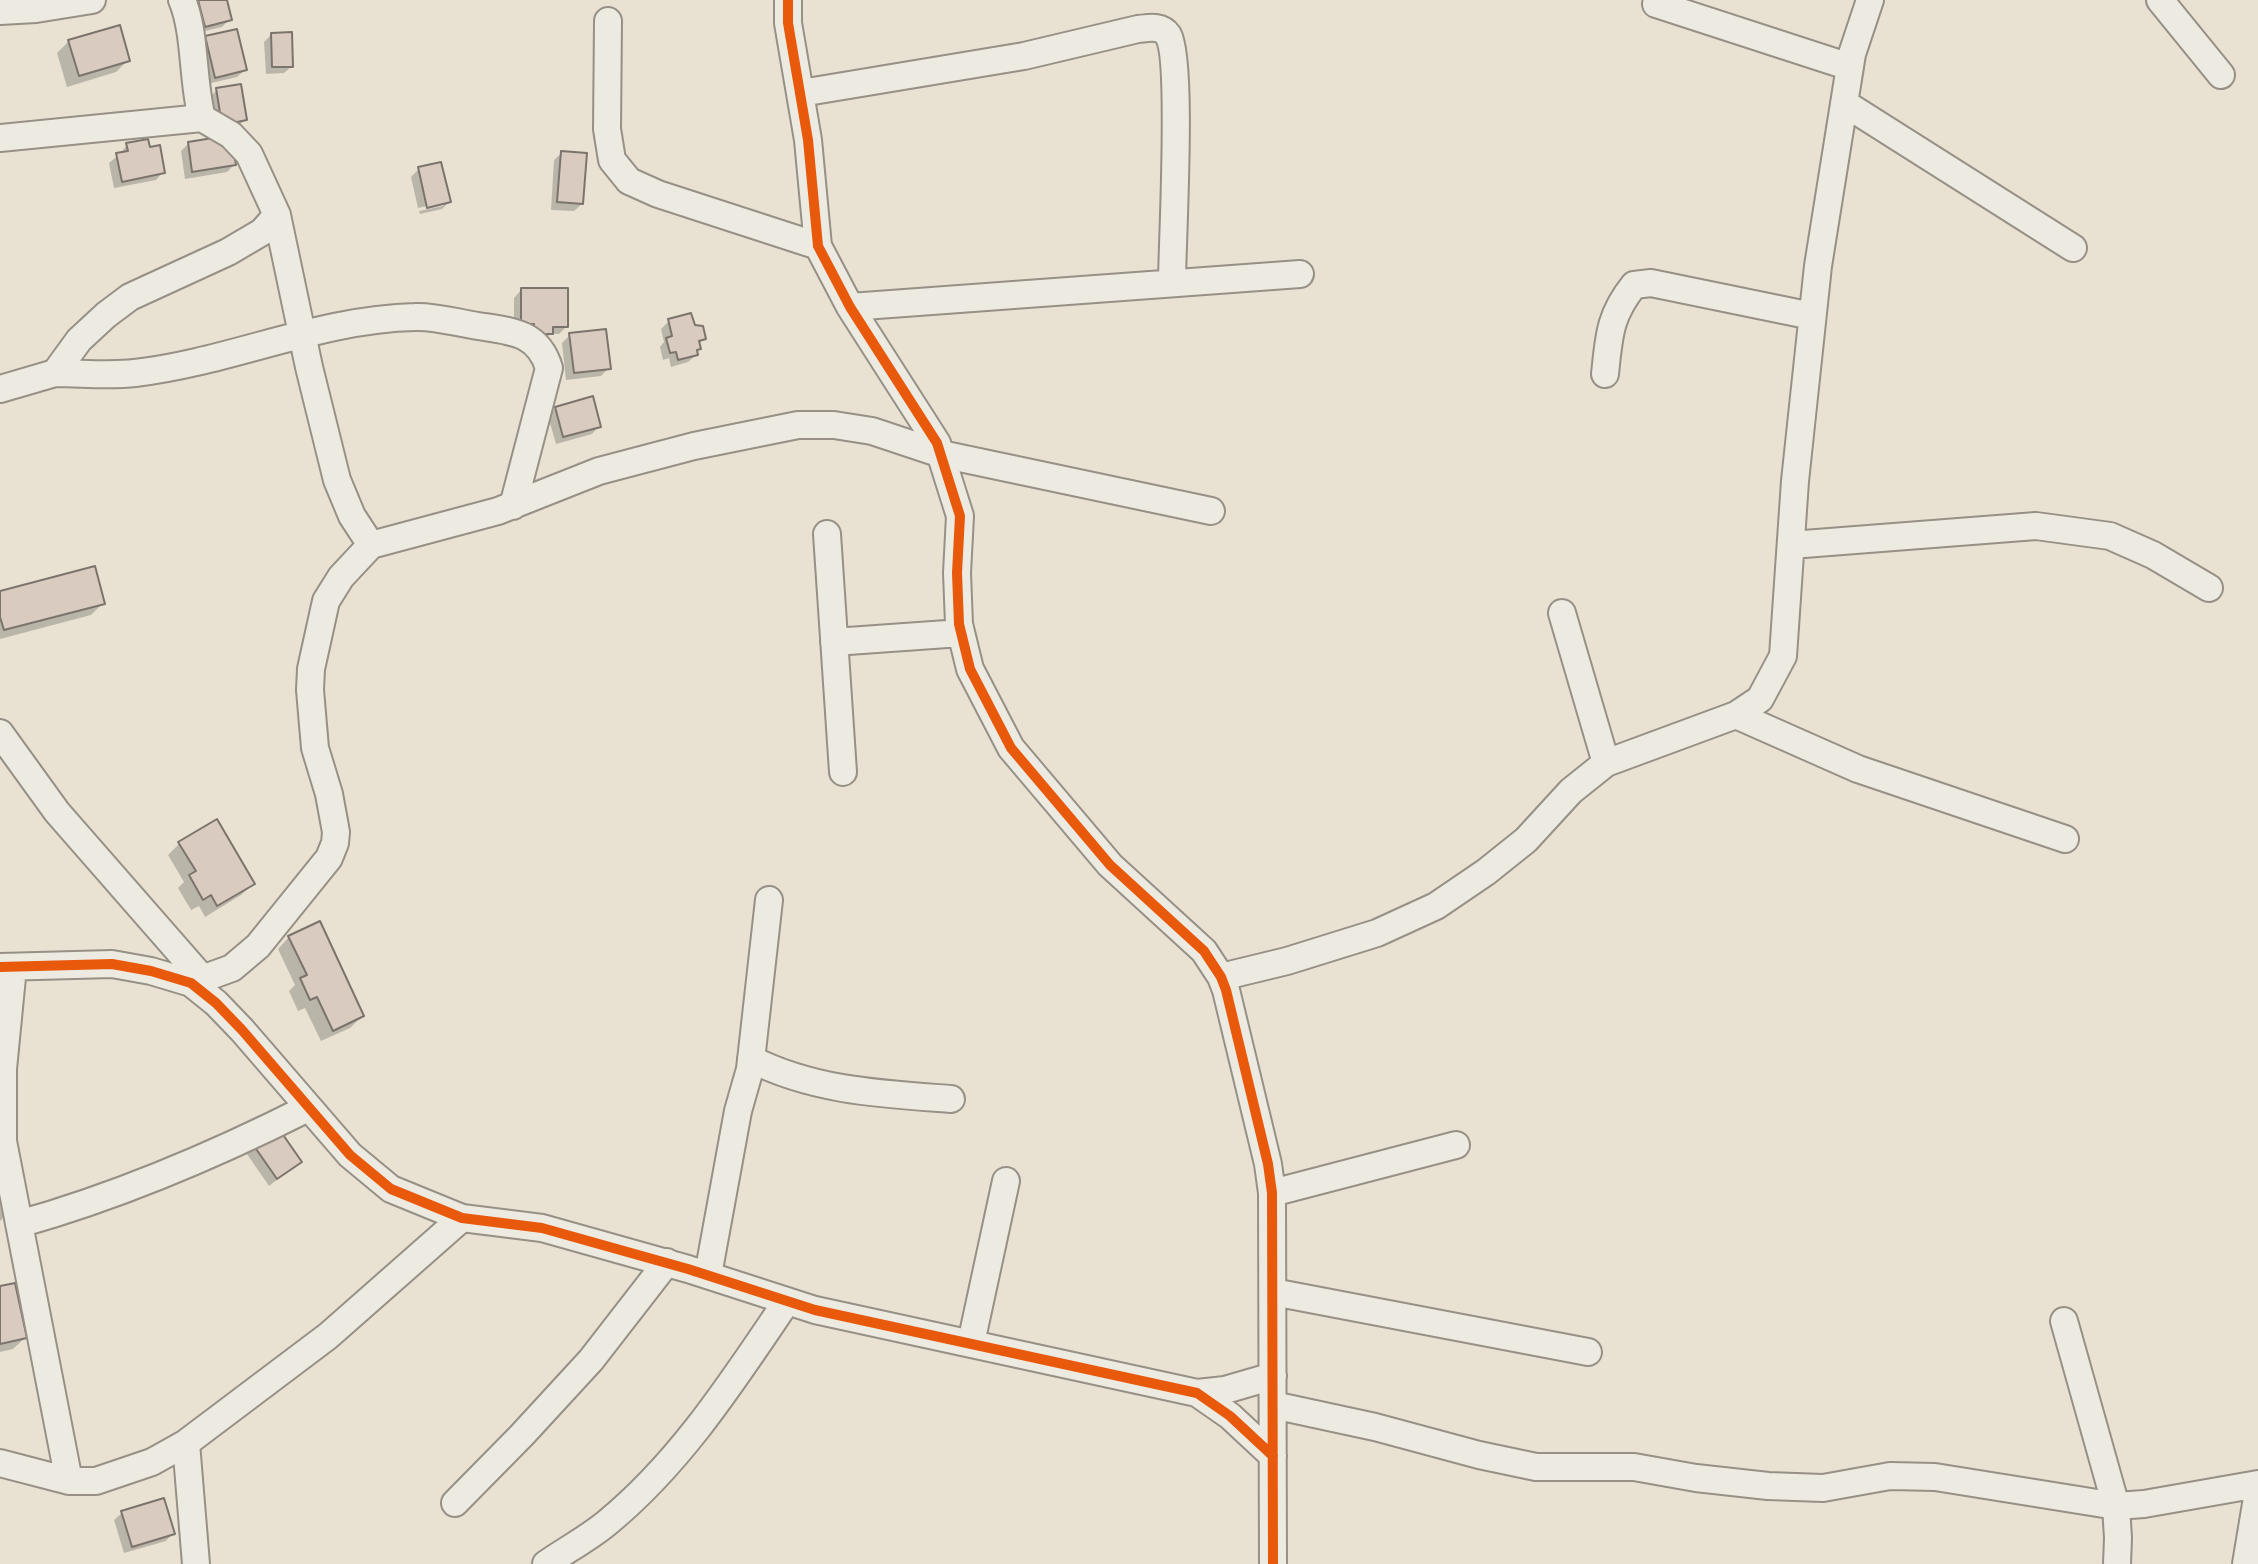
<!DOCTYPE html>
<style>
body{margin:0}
canvas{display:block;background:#e9e2d3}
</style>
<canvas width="2258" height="1564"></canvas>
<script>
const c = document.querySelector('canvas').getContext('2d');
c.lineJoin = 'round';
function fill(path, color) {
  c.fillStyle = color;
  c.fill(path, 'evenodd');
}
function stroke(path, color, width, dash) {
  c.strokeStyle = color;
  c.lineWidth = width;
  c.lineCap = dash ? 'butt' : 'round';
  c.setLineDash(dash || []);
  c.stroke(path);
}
fill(new Path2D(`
 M189,0H225L230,19L222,27L197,33Z
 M272,34L292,66L284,73L266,74L264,42Z
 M206,38L245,70L237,77L207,84L198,45Z
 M69,41L128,60L116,72L67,87L57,53Z
 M217,90L245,120L237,127L214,131L209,98Z
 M188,144L234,165L227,172L185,179L181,151Z
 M127,145L149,149L163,172L156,180L114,188L109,163L120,154Z
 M562,153L582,204L574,211L551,210L554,160Z
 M419,169L449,202L442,209L420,214L419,211L443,206V202L418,208L411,177Z
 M521,290L567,326L559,334H550L544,341L514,331V298Z
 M669,321L693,327L704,338L698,345L696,355L688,362L671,367L669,358L663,360L660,347L664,342L661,329Z
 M570,335L609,368L601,376L566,380L562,343Z
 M556,408L599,426L592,434L556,444L548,416Z
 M0,593L103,603L91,615L0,639Z
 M179,844L253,884L241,895L205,917L199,906L191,910L178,888L184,882L168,855Z
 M289,937L362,1016L350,1028L321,1041L305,1008L298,1011L289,991L295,985L278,949Z
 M255,1147L300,1162L269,1186L247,1154Z
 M0,1203L3,1218L0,1221Z
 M0,1288L25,1338L13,1349L0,1352Z
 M122,1513L173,1533L166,1541L124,1553L114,1520Z`), '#0003');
const building = new Path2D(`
 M198,0H227L232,20L205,27Z
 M120,25L130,61L79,76L68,40Z
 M237,29L247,70L215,78L205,36Z
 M292,32L293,67H272L271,33Z
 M241,84L247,120L222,125L216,88Z
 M231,135L236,165L192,172L188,142Z
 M148,139L150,147L160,145L165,173L122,182L116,153L128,151L126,143Z
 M561,151L587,153L583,204L557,202Z
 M441,162L451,202L427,208L418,167Z
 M521,288H568V327H553V334H534V324H521Z
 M691,313L695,325L703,326L706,339L699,341L701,349L697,350L698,355L678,360L676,352L670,353L666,338L672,336L668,319Z
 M606,329L611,369L574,373L569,333Z
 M593,396L601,427L563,437L555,407Z
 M95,566L105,604L4,630L0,617V591Z
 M217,819L255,884L217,906L211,895L203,900L189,875L196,871L178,842Z
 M320,921L364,1016L333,1031L317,997L310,1000L300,978L307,975L288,936Z
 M279,1129L302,1162L277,1179L254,1146Z
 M15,1283L27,1338L0,1344V1286Z
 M164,1498L175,1534L132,1547L121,1511Z`);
fill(building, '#dacbc0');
stroke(building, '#7b746c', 2);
const minor = new Path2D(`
 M788,0V23L808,140L818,246L850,307L937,443L960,516L957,573L959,624L970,669L1011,748L1110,865L1204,951L1221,977L1226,990L1268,1164L1272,1193L1273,1564
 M2160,0L2221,75
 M1656,4L1850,67
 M0,11L36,9L92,0
 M608,21L607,129L612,160L629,181L658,194L818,246
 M801,93L1024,56L1138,29C1149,28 1161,25 1168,35C1183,59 1172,244 1172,283
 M1844,103L2073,248
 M0,138L202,118C192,81 196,33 182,0
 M277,215L309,367L337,480L352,516L371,545L498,511L599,471L694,446L798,425H834L872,431L941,454L1211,511
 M850,307L1300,274
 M55,373C81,373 109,376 135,373C230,362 319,319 415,317C435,316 458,323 478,326C511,331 538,332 549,368L513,506
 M1605,374C1609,337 1609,316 1634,285L1651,283L1812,316
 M0,389L55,373L79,340L106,315L130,297L228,252L262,232L277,215L249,154L231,135L202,118
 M827,534L843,772
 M1791,545L2036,526L2110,536L2153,555L2209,588
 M1562,613L1606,763
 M834,642L961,633
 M1736,715L1858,769L2065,839
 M0,733L57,812L203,979
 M0,967L112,964L151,971L191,983L216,1003L242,1030L350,1155L391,1189L462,1218L542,1228L688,1269L815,1310L1197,1393L1230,1416L1273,1456
 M13,967L3,1069V1141L69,1481
 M1221,977L1287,961L1377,933L1436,906L1486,872L1526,840L1571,791L1606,763L1736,715L1760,699L1783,656L1795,481L1818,266L1852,54L1870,0
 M191,983L232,968L258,946L329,858L335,843L336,832L329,794L315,748L310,690L311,669L326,601L341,577L371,545
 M751,1059C814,1091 882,1094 951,1099
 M1272,1193L1456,1145
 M19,1224C119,1196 215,1155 308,1108
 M708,1275L738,1111L750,1069L769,900
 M1273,1292L1588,1352
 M2064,1321L2116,1506L2118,1538L2117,1564
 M971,1343L1006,1181
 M1197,1393L1225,1390L1273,1376
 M1273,1405L1375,1427L1479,1455L1536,1467H1634L1696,1478L1768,1486L1823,1488L1890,1476L1935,1477L2116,1506L2144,1504L2258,1484
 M186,1443L196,1564
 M0,1463L69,1481H96L152,1462L186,1443L328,1336L462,1218
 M455,1503L522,1435L591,1360L667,1262
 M546,1564C566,1550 589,1538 608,1522C682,1461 734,1379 787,1301
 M2246,1564L2258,1492`);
stroke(minor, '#969086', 30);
stroke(minor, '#edeae2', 26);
stroke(new Path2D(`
 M788,0V23L808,140L818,246L850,307L937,443L960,516L957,573L959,624L970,669L1011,748L1110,865L1204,951L1221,977L1226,990L1268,1164L1272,1193L1273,1564
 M0,967L112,964L151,971L191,983L216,1003L242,1030L350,1155L391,1189L462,1218L542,1228L688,1269L815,1310L1197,1393L1230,1416L1273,1456`), '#e8590c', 10);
</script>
